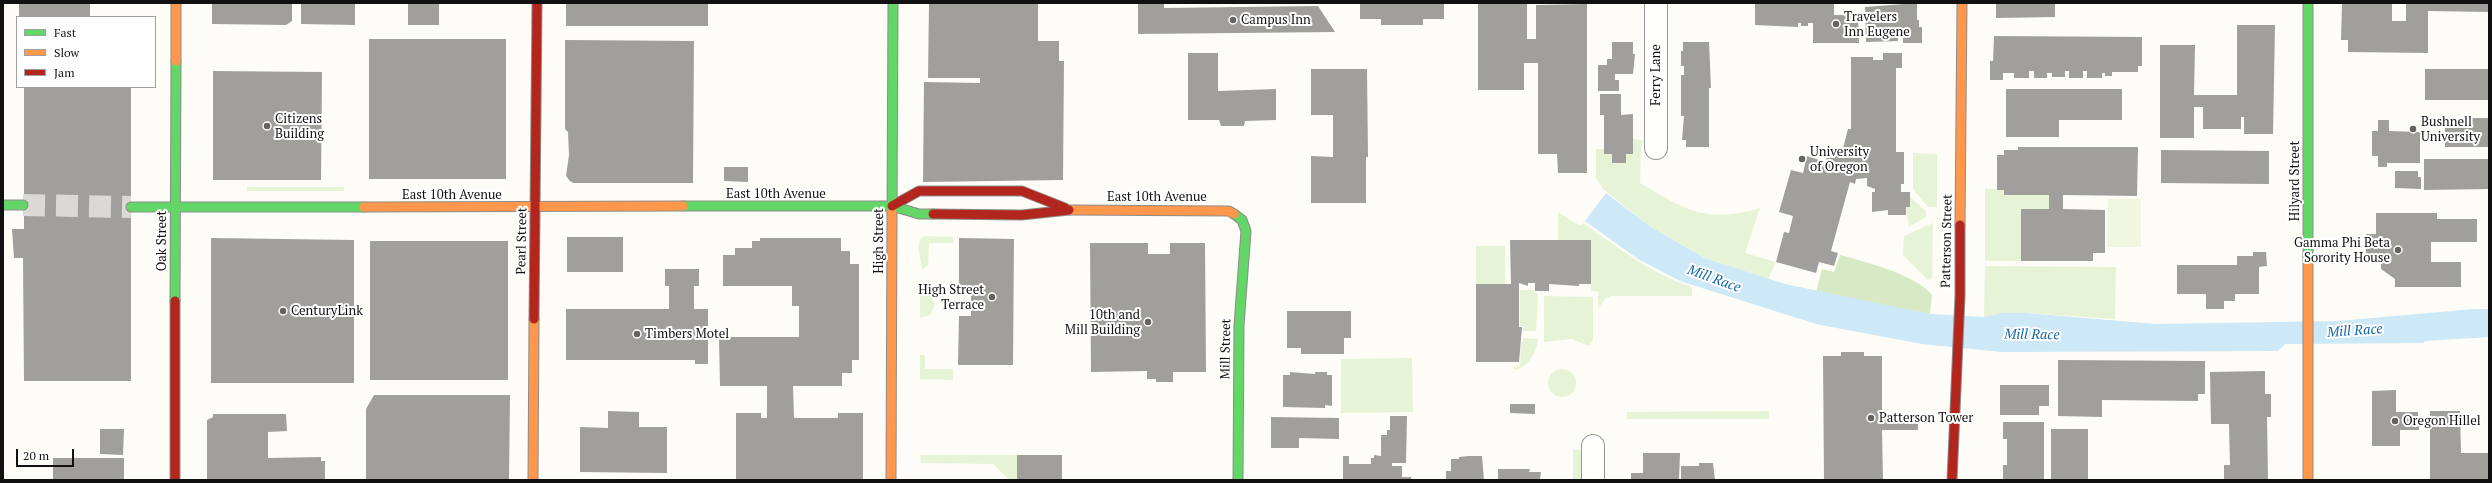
<!DOCTYPE html>
<style>
body{margin:0}
#map{position:relative;width:2492px;height:483px;overflow:hidden;background:#fdfcf7;font-family:"PT Serif",serif}
canvas{display:block}
.frame{position:absolute;inset:0;border:4px solid #111;pointer-events:none}
.legend{position:absolute;left:16px;top:16px;width:140px;height:72px;box-sizing:border-box;background:#fff;border:1px solid #a0a0a0;margin:0;padding:5px 7px;list-style:none;font-size:12px;color:#111}
.legend li{display:flex;align-items:center;gap:8px;height:20px}
.legend b{width:20px;border:1px solid #a0a0a0}
.scale{position:absolute;left:16px;top:449px;width:58px;height:18px;box-sizing:border-box;border:2px solid #111;border-top:0;padding-left:5px;font-size:12px;line-height:14px;white-space:nowrap;color:#111;-webkit-text-stroke:3px #fff;paint-order:stroke}
</style>
<div id="map">
<canvas width="2492" height="483"></canvas>
<div class="frame"></div>
<ul class="legend">
<li><b style="height:5px;background:#63d668"></b>Fast</li>
<li><b style="height:5px;background:#ff974d"></b>Slow</li>
<li><b style="height:5px;background:#b3261e"></b>Jam</li>
</ul>
<div class="scale">20 m</div>
</div>
<script>
const c = document.querySelector('canvas').getContext('2d');
c.lineJoin = 'round';
function fill(path, color) {
  c.fillStyle = color;
  c.fill(path, 'evenodd');
}
function stroke(path, color, width, dash) {
  c.strokeStyle = color;
  c.lineWidth = width;
  c.lineCap = dash ? 'butt' : 'round';
  c.setLineDash(dash || []);
  c.stroke(path);
}
function label(font, color, halo, rows, align = 'center') {
  c.font = font + ' "PT Serif",serif';
  c.lineWidth = 4;
  c.setLineDash([]);
  c.textBaseline = 'middle';
  c.strokeStyle = halo;
  c.fillStyle = color;
  for (const [text, x, y, turn = 0] of rows) {
    c.save();
    c.translate(x, y);
    c.rotate((+turn || 0) * Math.PI / 180);
    c.textAlign = isNaN(turn) ? turn : align;
    if (halo) c.strokeText(text, 0, 0);
    c.fillText(text, 0, 0);
    c.restore();
  }
}
fill(new Path2D(`
 M1633,139L1644,141L1641,146L1640,183C1685,210 1707,224 1760,208L1745,253L1776,262L1768,279L1704,258L1648,225L1603,189L1596,178V149H1604L1612,154V163L1626,154H1633Z
 M1913,153L1937,154V207H1928L1913,189Z
 M247,187H344V191H247Z
 M1985,188L2004,190V195H2049V209L2021,210V261H1985Z
 M1910,197L1926,211V217L1909,227L1906,207H1910Z
 M1558,212L1580,226L1583,223C1618,248 1652,274 1692,287V296H1611L1605,299L1598,309V292L1591,291V240H1558Z
 M1933,223L1932,279L1928,280L1903,255L1904,236Z
 M924,236L953,237V243H929L928,265L922,270C922,259 915,248 921,238Z
 M1476,246H1505V284H1476Z
 M1985,266L2116,267L2115,319L2026,313L1984,317Z
 M920,290L931,295L935,305L930,315L920,318Z
 M1520,290H1534L1533,293H1538L1536,331H1523V326H1520Z
 M1544,296L1593,297V340L1589,346L1571,339L1544,342Z
 M1523,338L1538,339C1537,352 1528,368 1514,370V367L1520,366L1521,342L1523,341Z
 M920,355H925V369H953V380L920,379Z
 M1412,358L1413,412L1341,413V359Z
 M1548 383a14 14 0 1 1 28 0a14 14 0 1 1-28 0Z
 M1769,411V419H1627V412Z
 M1573,450H1582V480H1573Z
 M920,455H1017V480H1009L993,464L921,463Z`), '#e7f3d7');
fill(new Path2D(`
 M1840,255C1863,261 1917,275 1932,295L1930,314L1816,292L1822,269L1834,272Z`), '#d8eac5');
fill(new Path2D(`
 M2108,199H2141V247H2107Z`), '#f0f6e1');
fill(new Path2D(`
 M1606,193L1648,225L1704,258L1785,284L1930,314L1984,317L2002,313H2026L2156,324L2338,321L2474,309H2489V337L2425,341L2423,343L2285,344L2278,351L2002,352L1922,344L1816,324L1680,281L1638,259L1585,221Z`), '#cde8f7');
fill(new Path2D(`
 M19,3H90V17H19Z
 M212,3H292V21L286,25L212,24Z
 M301,3H355V25L301,24Z
 M408,3H439V25H408Z
 M566,3H708V26H566Z
 M929,3H1038V41H1059V61H1064L1063,180L923,182L924,82L980,83V78H928Z
 M1138,3H1164V8L1318,6L1335,32L1138,34Z
 M1360,3H1444V19H1423V25H1381V19H1360Z
 M1478,3H1527V39H1536V5L1587,4V173H1558L1557,154H1538V63H1524V90H1478Z
 M1755,3H1834V15H1858L1859,43H1813V23H1808V26H1801V23H1798V27L1755,25Z
 M1917,3V20H1919V27H1922V43H1903V29H1898V41L1866,42L1865,7Z
 M1996,3H2055V17L1996,18Z
 M2342,3H2392V21H2406V3H2489V12L2428,11V53L2348,52V40H2341Z
 M2237,25H2275L2273,134H2244V117H2241V129H2203V107H2194V138H2160V45H2195L2194,95H2237Z
 M1994,36L2142,37V66H2138V72H2112V76H2105V73H2102V78H2087V71H2083V78H2069V71H2065V77H2052V73H2047V78H2034V71H2029V78H2014V73H2003V80H1990V61H1993Z
 M369,39H506V179H369Z
 M565,40L694,41L693,183H573L570,181L566,176L569,155L568,132L565,129Z
 M1612,42H1633V54H1635L1633,74H1615V80H1619V91H1598V65H1607V59H1612Z
 M1683,42H1709L1711,88H1709V147H1686V140H1682L1684,116H1681V75H1684V66H1681V51H1683Z
 M1188,53H1218V91L1276,89V120L1245,121L1244,126H1221L1219,120H1188Z
 M1883,53H1902V68H1896V152H1904V184H1901V192H1910V207H1906V215H1888V210L1872,212V192H1875V189L1867,186V178L1856,179L1855,184L1850,182L1831,251L1838,253L1834,266L1819,262L1816,273L1776,262L1784,232L1789,233L1793,216L1779,212L1791,170L1803,173L1807,156L1819,160L1818,163L1826,165L1827,153L1842,152L1848,129H1851V57H1873V60H1883Z
 M1311,69H1367L1368,157H1366V203H1311V156L1333,157V115H1311Z
 M2425,69H2489V100H2425Z
 M213,71L322,72L321,180H213Z
 M24,87H131V381H24L23,258H14L12,229H24Z
 M2006,89H2122V120H2059V137H2006Z
 M1600,94H1621V115L1633,114V154H1626V163H1612V154H1604V115H1600Z
 M2445,118H2489V147H2445Z
 M2378,120H2389V131L2420,132V163H2387V167H2378V156H2372V131H2378Z
 M2018,147H2138L2137,196L2063,195V209L2105,210V253H2093V261H2021V209H2049V195H2004V190H1997V155H2004V150H2018Z
 M2161,150L2269,151V184L2161,183Z
 M2424,159H2489V189L2424,190Z
 M724,167H748V182L724,181Z
 M2395,171H2418V177H2421V189L2395,188Z
 M2376,213H2437V219H2477V242H2431V262H2461V287H2395V279L2381,269V259H2366V234H2376Z
 M567,237H623V272H567Z
 M211,238L354,240V383H211Z
 M760,238H841V251H850V264H859V360H852V373H842V386H793L794,418H838V413H863V480H736V413H761V418H767V386H720L719,337H799V306H792V286H723V255H735V248H752V241H760Z
 M959,238L1014,239L1013,365H958L959,316H971V288H959Z
 M1510,240H1591V284H1579V286L1549,284V291H1535V283H1528V286L1519,283V327H1522L1519,362H1476V284H1511Z
 M370,241H508V380H370Z
 M1090,243H1148V254H1170V243H1205L1206,372H1173V382H1156V379H1147V371L1091,372Z
 M2253,252H2266L2267,266L2259,267V294H2235V301H2224V309H2206V294H2177V265H2237V256H2253Z
 M665,269H699V286H694V309H708V364H695V360H566V309H669V286H665Z
 M1287,311H1351V338H1344V354H1301V348H1287Z
 M1841,352H1864V356H1882V414H1918V430H1882L1883,480H1824L1823,356H1841Z
 M2058,360L2205,361V394H2198V401L2102,400V417L2058,416Z
 M2265,371V394H2271V417H2267L2268,480H2224V465H2230L2229,424H2211L2210,372Z
 M1290,372L1315,374V372H1327V375H1332V406L1325,405V408L1283,407V375H1290Z
 M2000,385H2049V406H2039V415H2000Z
 M2396,390V412H2418L2419,430H2400V446H2372V391Z
 M374,395H510L509,480H366V409Z
 M1510,404H1535V414L1510,413Z
 M608,411L639,412V427H667V473L580,472V427L608,428Z
 M2430,411H2460L2461,453H2489V480H2430Z
 M213,414H286L287,431L268,432V458L321,457V461H325V480H207V420L213,417Z
 M1390,416H1407L1406,463H1392V466H1402V477H1411V480H1343V456H1349V464H1371V458H1374V455L1381,456V435H1387V430H1390Z
 M1271,417L1339,418V439L1299,438V448H1271Z
 M2003,422H2044V480H2003V465H2007V439H2003Z
 M100,429H124L123,455L100,454Z
 M2051,429H2088V480H2051Z
 M1643,453H1680L1679,480H1631V473H1643Z
 M1017,455H1062V480H1017Z
 M1469,456H1482L1484,480H1446V471H1451V459H1459V457Z
 M53,458H124V480H53Z
 M1699,463H1713L1715,480H1681V466H1699Z
 M1498,469H1530L1529,472H1541L1540,480H1498Z`), '#a19f9c');
stroke(new Path2D(`
 M23,205L131,207`), '#dad9d4', 22, [22, 11]);
const street = new Path2D(`
 M1656,148V3
 M1593,446V480`);
const fast = new Path2D(`
 M2308,3V256
 M3,205H23
 M683,206H892L919,214H933
 M131,207H364
 M892,212L893,3
 M1234,214L1242,220L1246,231L1239,325L1238,480
 M175,301L176,61`);
const slow = new Path2D(`
 M176,61V3
 M364,207L683,206
 M1069,210L1229,211L1234,214
 M1960,225L1962,3
 M2308,256V480
 M533,480L534,319
 M891,480L892,212`);
const jam = new Path2D(`
 M892,206L919,191H1022L1065,208
 M933,214L1022,215L1069,210
 M534,319L537,3
 M175,480V301
 M1952,480L1960,296V225`);
stroke(street, '#979795', 24);
stroke(fast, '#8e8d8b', 11);
stroke(slow, '#8e8d8b', 11);
stroke(jam, '#8e8d8b', 11);
stroke(street, '#fffffe', 22);
stroke(fast, '#63d668', 9);
stroke(slow, '#ff974d', 9);
stroke(jam, '#b3261e', 9);
for (const [x, y, r, color] of [
 [1233,20,4,"#646362"],
 [1836,24,4,"#646362"],
 [267,126,4,"#646362"],
 [2413,129,4,"#646362"],
 [1802,159,4,"#646362"],
 [2398,250,4,"#646362"],
 [992,297,4,"#646362"],
 [283,311,4,"#646362"],
 [1148,322,4,"#646362"],
 [637,334,4,"#646362"],
 [1871,418,4,"#646362"],
 [2395,421,4,"#646362"]
]) {
  const dot = new Path2D();
  dot.arc(x, y, r, 0, 2 * Math.PI);
  c.fillStyle = color;
  c.fill(dot);
  stroke(dot, '#fff', 1.5);
}
label('13px', '#111', '#fff', [
 ["Travelers",1844,17],
 ["Inn Eugene",1844,32],
 ["Campus Inn",1241,20],
 ["Citizens",275,119],
 ["Building",275,134],
 ["Bushnell",2421,122],
 ["University",2421,137],
 ["University",1810,152],
 ["of Oregon",1810,167],
 ["Gamma Phi Beta",2390,243,"right"],
 ["Sorority House",2390,258,"right"],
 ["High Street",984,290,"right"],
 ["Terrace",984,305,"right"],
 ["CenturyLink",291,311],
 ["10th and",1140,315,"right"],
 ["Mill Building",1140,330,"right"],
 ["Timbers Motel",645,334],
 ["Patterson Tower",1879,418],
 ["Oregon Hillel",2403,421]
], 'left');
label('13px', '#111', '#fff', [
 ["Ferry Lane",1656,75,-90],
 ["Hilyard Street",2295,181,-90],
 ["East 10th Avenue",776,194],
 ["East 10th Avenue",452,195],
 ["East 10th Avenue",1157,197],
 ["Oak Street",162,241,-90],
 ["Pearl Street",522,241,-89],
 ["High Street",879,241,-90],
 ["Patterson Street",1947,241,-89],
 ["Mill Street",1226,349,-89]
]);
label('italic 14px', '#1768a6', '#fff', [
 ["Mill Race",1714,279,20],
 ["Mill Race",2355,331,-4],
 ["Mill Race",2032,335,1]
]);
</script>
